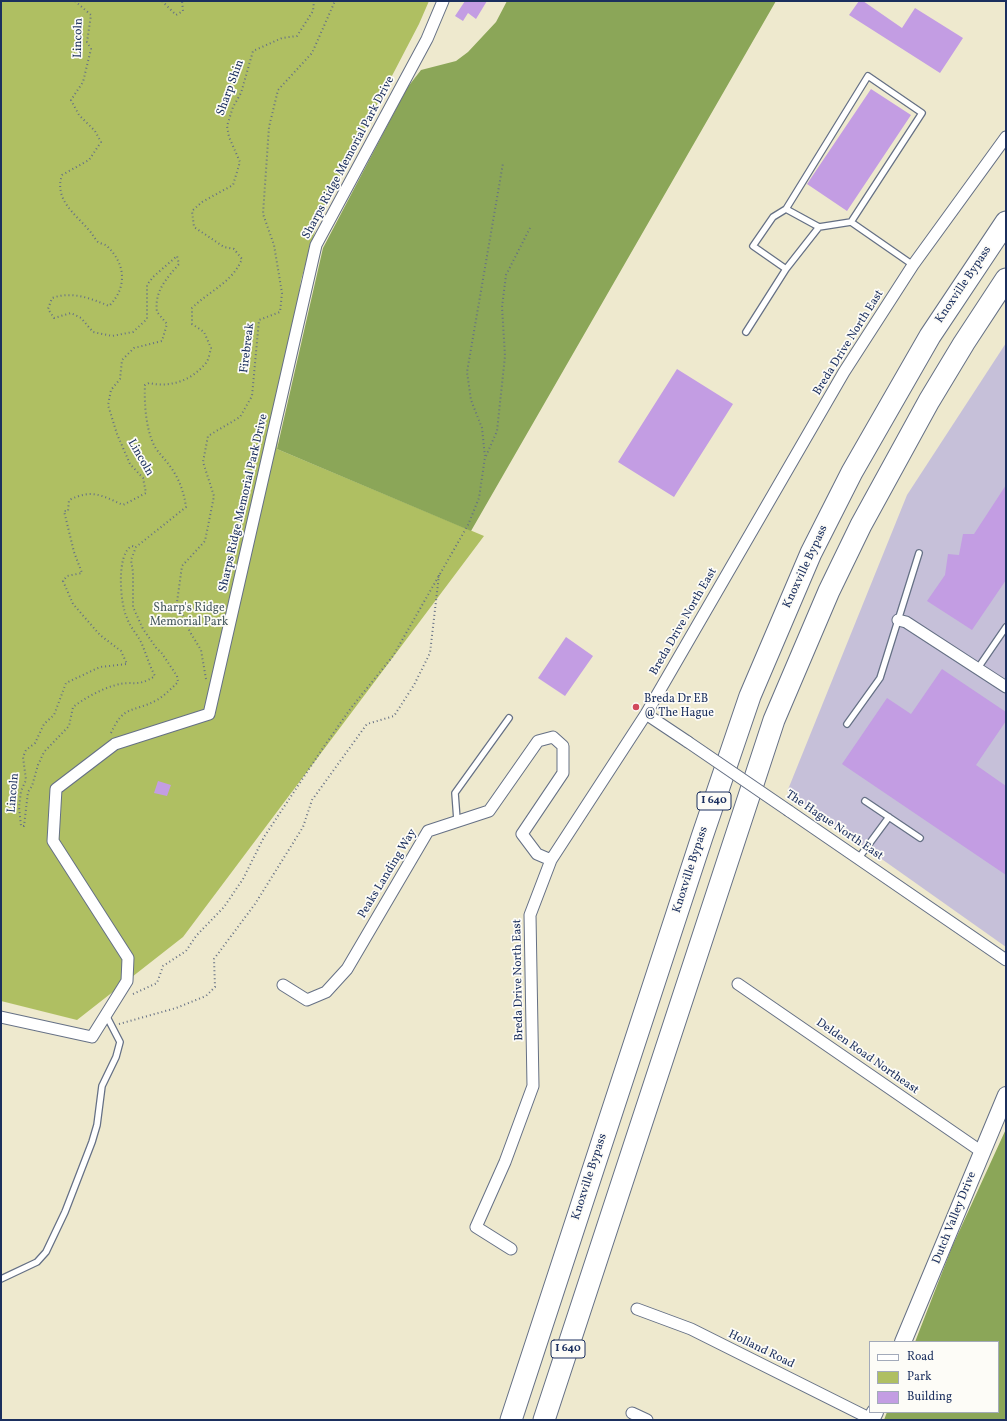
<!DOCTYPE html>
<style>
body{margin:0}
#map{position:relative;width:1007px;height:1421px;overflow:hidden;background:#eee9ce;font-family:Vollkorn,serif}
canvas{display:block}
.frame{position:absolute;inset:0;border:2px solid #1b2f5e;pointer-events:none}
.legend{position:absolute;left:869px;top:1341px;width:130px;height:72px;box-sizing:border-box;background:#fdfcf7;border:1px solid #a3aaba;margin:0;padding:5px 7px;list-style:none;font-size:12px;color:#1b2f5e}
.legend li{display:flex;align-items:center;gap:8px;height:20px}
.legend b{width:20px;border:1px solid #a3aaba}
</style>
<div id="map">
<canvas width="1007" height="1421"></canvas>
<div class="frame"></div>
<ul class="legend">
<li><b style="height:5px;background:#fff"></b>Road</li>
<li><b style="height:11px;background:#afbf62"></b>Park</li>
<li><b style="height:11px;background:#c39de3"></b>Building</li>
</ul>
</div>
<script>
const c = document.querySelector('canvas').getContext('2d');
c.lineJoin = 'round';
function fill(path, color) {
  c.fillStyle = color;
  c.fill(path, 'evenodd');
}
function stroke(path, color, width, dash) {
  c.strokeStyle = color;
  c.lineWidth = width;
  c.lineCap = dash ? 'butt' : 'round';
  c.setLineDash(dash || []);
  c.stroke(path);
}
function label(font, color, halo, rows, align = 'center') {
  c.font = font + ' Vollkorn,serif';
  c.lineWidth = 3.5;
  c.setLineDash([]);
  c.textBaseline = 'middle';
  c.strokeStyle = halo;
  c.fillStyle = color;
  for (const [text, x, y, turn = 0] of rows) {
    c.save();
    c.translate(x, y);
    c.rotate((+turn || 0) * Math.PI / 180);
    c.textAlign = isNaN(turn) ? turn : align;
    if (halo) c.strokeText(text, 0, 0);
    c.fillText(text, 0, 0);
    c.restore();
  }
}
fill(new Path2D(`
 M1006,343V947L787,792L907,495Z`), '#c6c0d9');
fill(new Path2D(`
 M1,1H429L419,24L320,214L301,280L277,449L484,536L183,937L77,1020L1,1001Z`), '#afbf62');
fill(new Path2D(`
 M507,1H776L471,531L277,449L323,248L407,88L421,70L456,61L468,52L496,22Z
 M1006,1129V1420H884L887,1412H998V1342H915L952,1247Z`), '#8ba658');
fill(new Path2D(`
 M465,1H487L476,19L468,13L463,21L455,16Z
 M859,1H863L902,28L915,8L963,38L940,73L849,15Z
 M871,89L911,115L847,211L807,184Z
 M677,369L733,404L674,497L618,462Z
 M1006,485V580L972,630L927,601L945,575L948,554L959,555L963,534H974Z
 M566,637L593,656L565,696L538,678Z
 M942,669L1006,712V721L976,765L1006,786V875L842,764L887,698L911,714Z
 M158,781L171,785L167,796L154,793Z`), '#c39de3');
const lane = new Path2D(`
 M786,209L773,217L753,246L786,269
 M851,222L819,227L786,209L868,76L922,113L851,222L913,265
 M746,332L786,269L819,227
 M978,668L1006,627
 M847,724L880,678L919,553
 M865,801L920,838
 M457,820L455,793L509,718
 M858,859L889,817
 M1,1279L37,1262L46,1252L65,1212L92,1142L97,1125L102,1086L116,1057L120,1042L106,1015`);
const street = new Path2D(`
 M898,620L906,622L1006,687
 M646,714L688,742
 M789,811L1006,960
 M738,984L982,1152
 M283,985L307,1000L326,992L347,969L428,831L489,811L538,741L553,737L563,746V773L522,834L537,854L551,860
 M1,1017L92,1037L127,981L128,958L53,841L56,789L115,744L209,714L316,245L427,39L443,1
 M511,1249L476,1227L505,1162L533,1086L530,915L551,860L646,714L844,372L913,265L1006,137
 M637,1309L691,1329L873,1420
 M632,1413L647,1420`);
const secondary = new Path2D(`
 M903,1342L1006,1095
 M871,1420L875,1412`);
const highway = new Path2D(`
 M511,1420L702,837L750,696L811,553L852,472L930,336L1006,222
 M544,1420L774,720L829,591L861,525L929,401L964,343L1006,279`);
stroke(lane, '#657085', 8);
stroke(street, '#657085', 13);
stroke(secondary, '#657085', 18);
stroke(highway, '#657085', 23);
stroke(new Path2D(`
 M75,1L91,15L87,42L91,49L83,82L71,100L79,115L95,131L101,142L89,160L62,175C54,199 74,213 88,229C92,233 94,238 98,242C101,244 106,244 108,247C126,265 127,288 109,306C90,298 72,291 52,298L48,309L54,318L71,313L81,318L93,332L112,336L133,332L147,319V285L153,277L177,256L179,264C167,278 154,291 157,312L167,324L162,341L134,348L122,360L120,379L111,390L108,405L117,434L130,464L143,478L146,493L123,505C101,495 92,489 69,500L68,511H64L74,552L82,573L67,576L63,581L73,604L100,635L121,651L127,664L100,667L66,683L54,715L44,724L35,743L26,750L23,757L26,780L21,791L19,807L21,826H24L28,792L32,786L38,765L44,752L69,726L73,707C85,698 101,689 116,685C133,680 136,688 155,676C149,665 146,653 141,642C137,634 130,627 127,618C120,604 116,553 132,546L136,547
 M162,1L176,15L183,11L182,1
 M486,456L497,431L505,356L502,307L506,275L530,228
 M206,679L201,650L190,632L177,602L182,566L205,541L214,496L203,462L208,436L240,417L252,396L259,320L280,312L282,293L274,245L263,214L269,127L278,90L312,53L335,1
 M111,733C124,704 133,713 157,700C164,696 172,688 178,682L177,676L161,652L157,649L143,629L133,607V572L131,560L136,547L186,507C184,493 180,481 172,469C167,461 160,455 155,447C146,431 144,403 145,385L149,383C171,388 192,380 206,363C209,359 210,352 211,348L204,332L192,324V308C209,291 232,283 242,259L234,249L224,247L194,227L192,211L202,202L233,185L240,162L229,137L227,126L233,107L241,93L253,51L282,38L297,36L313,11L314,1
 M133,994L157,983L163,966L186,951L196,936L224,907L243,879L264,837L325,745L351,708L393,656L468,525L479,498L485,457L482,428L471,400L467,372L503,163
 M119,1024L176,1008L206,996L215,987L214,959L255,904L303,827L312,800L367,724L394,716L414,685L430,653L439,575`), '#657085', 2, [1, 3]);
stroke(lane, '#fff', 5.5);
stroke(street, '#fff', 11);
stroke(secondary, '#fff', 16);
stroke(highway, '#fff', 21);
const streetBridge = new Path2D(`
 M688,742L789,811`);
stroke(streetBridge, '#657085', 13, []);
stroke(streetBridge, '#fff', 11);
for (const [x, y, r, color] of [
 [636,707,4,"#d1495b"]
]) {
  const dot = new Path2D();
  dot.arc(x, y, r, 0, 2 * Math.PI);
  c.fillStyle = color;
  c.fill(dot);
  stroke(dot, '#fdfcf7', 1.5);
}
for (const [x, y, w] of [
 [714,801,34],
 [568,1349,34]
]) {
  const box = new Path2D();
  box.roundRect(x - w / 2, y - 9, w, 18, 3);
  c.fillStyle = '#fdfcf7';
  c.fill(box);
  stroke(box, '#1b2f5e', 1);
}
label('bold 11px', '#1b2f5e', null, [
 ["I 640",714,801],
 ["I 640",568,1349]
]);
label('12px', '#1b2f5e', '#fdfcf7', [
 ["Lincoln",79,38,-89],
 ["Sharp Shin",231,88,-70],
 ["Sharps Ridge Memorial Park Drive",349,158,-62],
 ["Knoxville Bypass",964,285,-56],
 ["Breda Drive North East",849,343,-58],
 ["Firebreak",248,348,-83],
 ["Lincoln",140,458,60],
 ["Sharps Ridge Memorial Park Drive",244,503,-77],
 ["Knoxville Bypass",806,567,-65],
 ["Breda Drive North East",684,622,-60],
 ["Lincoln",14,793,-85],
 ["The Hague North East",834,826,34],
 ["Knoxville Bypass",691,870,-72],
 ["Peaks Landing Way",388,874,-59],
 ["Breda Drive North East",519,980,-91],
 ["Delden Road Northeast",867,1057,35],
 ["Knoxville Bypass",590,1177,-72],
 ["Dutch Valley Drive",955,1218,-68],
 ["Holland Road",761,1350,26]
]);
label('12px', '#475a5f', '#fdfcf7', [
 ["Sharp's Ridge",189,609],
 ["Memorial Park",189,623]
]);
label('12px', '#1b2f5e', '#fdfcf7', [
 ["Breda Dr EB",644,700],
 ["@ The Hague",644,714]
], 'left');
</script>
